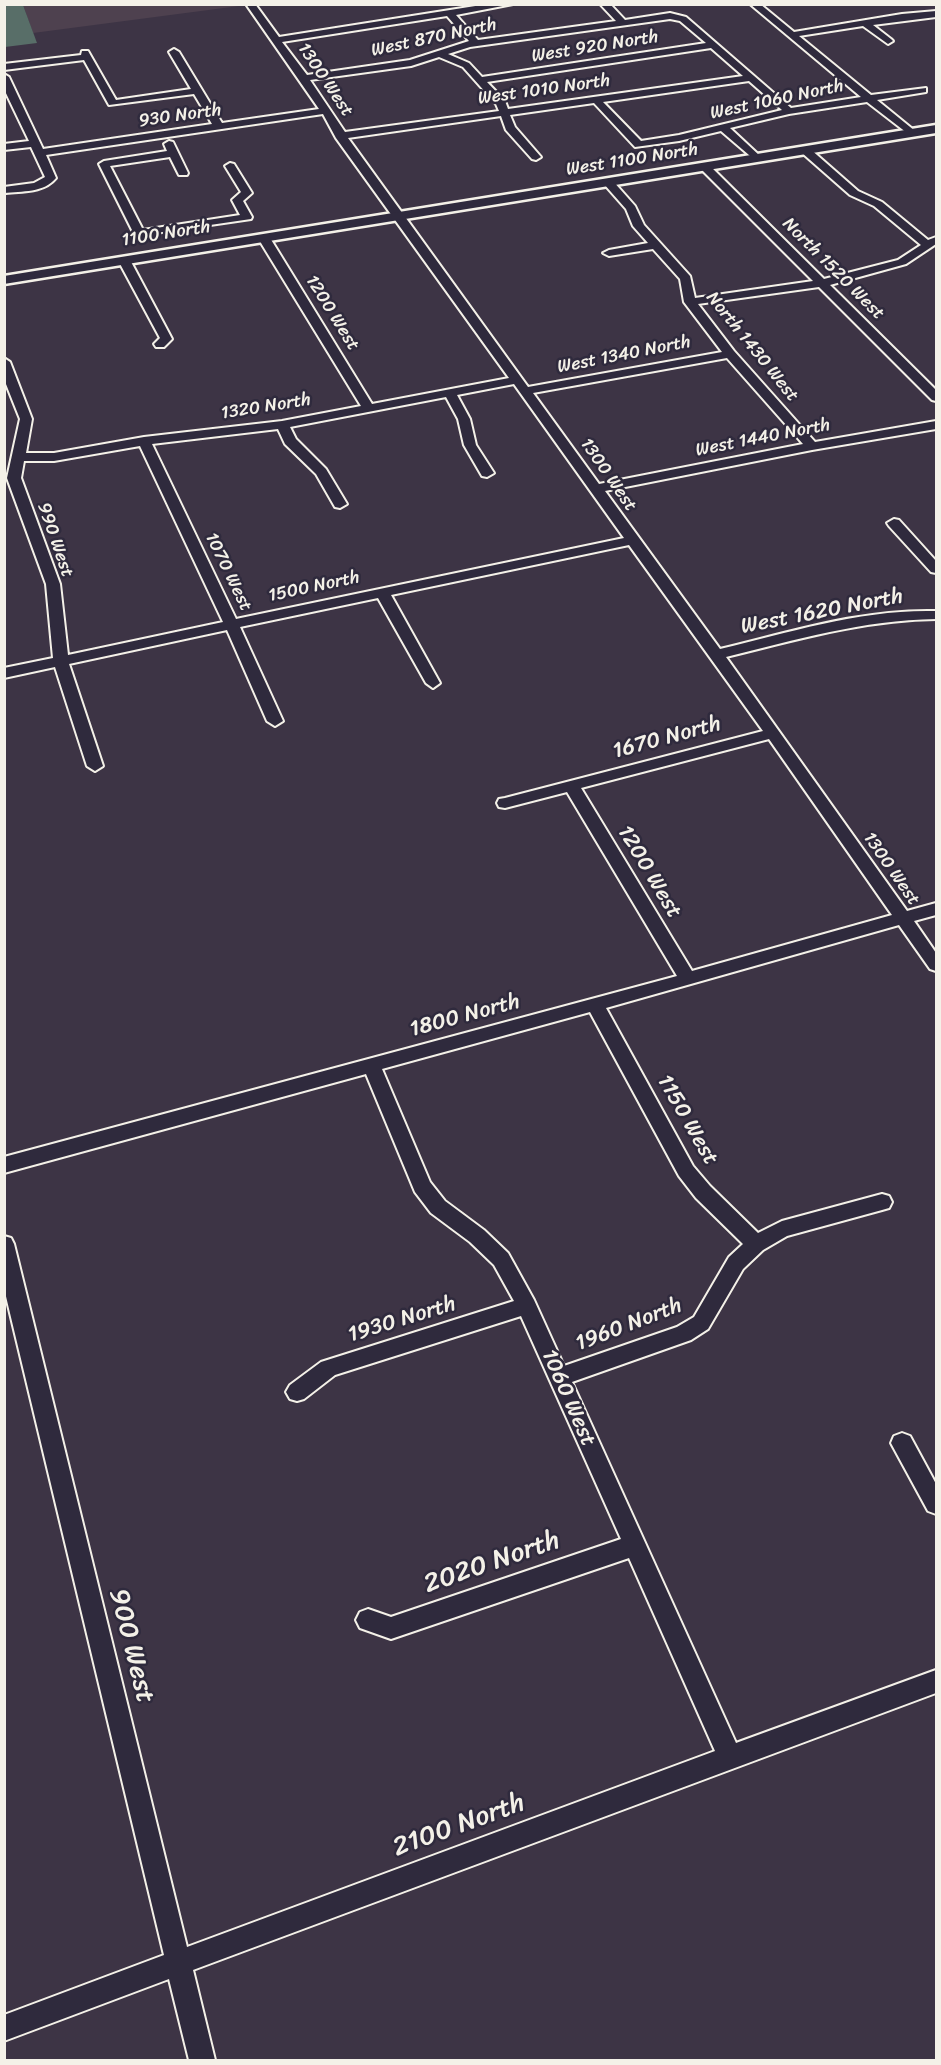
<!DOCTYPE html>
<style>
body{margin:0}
#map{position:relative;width:941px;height:2065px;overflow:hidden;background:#3d3445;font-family:Sriracha,sans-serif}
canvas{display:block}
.frame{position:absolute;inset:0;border:6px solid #f4f1e8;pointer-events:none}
</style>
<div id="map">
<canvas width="941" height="2065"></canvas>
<div class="frame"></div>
</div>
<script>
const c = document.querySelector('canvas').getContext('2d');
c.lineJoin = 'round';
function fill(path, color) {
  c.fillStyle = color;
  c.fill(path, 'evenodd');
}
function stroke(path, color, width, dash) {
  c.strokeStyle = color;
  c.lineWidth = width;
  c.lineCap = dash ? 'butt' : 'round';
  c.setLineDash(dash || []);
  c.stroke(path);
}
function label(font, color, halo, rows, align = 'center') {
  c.font = font + ' Sriracha,sans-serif';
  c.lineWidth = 5;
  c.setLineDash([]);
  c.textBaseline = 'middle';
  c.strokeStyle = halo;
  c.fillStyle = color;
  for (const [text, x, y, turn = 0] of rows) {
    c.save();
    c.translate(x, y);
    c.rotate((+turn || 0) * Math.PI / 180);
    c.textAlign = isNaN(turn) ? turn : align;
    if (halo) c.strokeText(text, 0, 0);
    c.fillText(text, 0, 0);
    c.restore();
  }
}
fill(new Path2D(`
 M238,4L239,6L33,33L23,5Z`), '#4e414f');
fill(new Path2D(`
 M4,5H23L37,43L5,47Z`), '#586e68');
const minor = new Path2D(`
 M246,4H255L279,37L488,4H513L456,15L478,40L616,21L600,4H610L625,20L670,13L686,17L791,108L861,97L750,4H760L794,32L902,14L936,11V17L873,25L891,39L893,41L888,44L863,26L799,36L871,95L926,88V92L877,100L915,131V135L911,136L867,102L789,114L730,128L760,156L761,158L756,161L721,131L679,141L635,147L594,103L510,115L515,127L541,157L536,160L532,159L506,130L501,116L348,138L528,387L722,352L684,302L680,279L653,249L609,256L603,253L609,250L648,243L633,226L626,209L604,184V180H612L635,206L644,225L690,276L695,298L813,281L700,168V164H708L824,279L898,260L921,245L874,206L850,195L801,152V148H809L858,191L882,202L928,240L936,237V244L906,264L830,285L936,390V401L932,400L819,287L698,304L734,351L815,442L936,421V429L812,450L605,491L720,649C791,632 862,609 936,611V619C863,620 796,640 726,657L907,911L936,903V915L914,921L936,953V971L930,969L899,925L606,1008L693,1166L710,1186L758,1233L782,1221L882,1194L889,1196L892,1202L889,1208L882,1210L787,1236L763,1250L743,1269L708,1329L691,1340L572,1382L736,1743L936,1670V1693L193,1970L215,2060H189L169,1979L4,2041V2015L164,1955L4,1288V1236L11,1238L14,1244L187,1947L715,1751L629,1558L391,1639L360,1628L356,1620L360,1612L368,1609L391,1617L621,1539L521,1316L335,1375L304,1399L297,1401L290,1399L286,1392L290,1385L321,1362L514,1301L494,1265L470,1242L431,1213L415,1192L366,1074L4,1173V1157L677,976L567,792L505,808L499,807L497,803L499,799L505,798L763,731L629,545L391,595L440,683L433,688L426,683L378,598L240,627L283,721L275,726L267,721L227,630L69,664L103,766L95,771L87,766L55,667L4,678V668L53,658L46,584L7,478L20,419L4,379V358L10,362L32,419L26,453H54L144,437L282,421L361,406L258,238L264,235L270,238L372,404L509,378L336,138L323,114L46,155L56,178C44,193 22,191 4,193V187L34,183L45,177L31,147L4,150V144L29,141L4,89V74L9,77L43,149L212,124L194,94L109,105L84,60L4,70V64L81,55L82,51H88L116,100L191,89L169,52L174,49L179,52L222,123L319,109ZM447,16L469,41L410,60L307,75L282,42ZM670,19L680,21L706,43L482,77L469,63L448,54L470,47ZM711,48L743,76L508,109L505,101L487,82ZM439,57L463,67L496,104L499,111L345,132L310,80L411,66ZM749,81L782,110L679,135L641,141L603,102ZM727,358L803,444L599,484L533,393ZM514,384L624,538L236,619L152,444L278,429L285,444L316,474L335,507L340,508L347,504L326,469L296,439L290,427L446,397L458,419L464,445L482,476L487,477L494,473L476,445L470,419L457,395ZM140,446L223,622L68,655L60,584L21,478L24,461H54ZM769,739L892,915L692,971L581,788ZM590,1012L679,1176L696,1198L743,1244L729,1257L694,1317L677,1327L564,1366L534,1300L508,1253L484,1230L445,1201L430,1182L382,1069Z
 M169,141L173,142L188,173L187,175H179L170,157L110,166L143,230L240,215L232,200L241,192L225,166L230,163L234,164L252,193L243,201L252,217L251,219L135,236L99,164L104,161L167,151L164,144Z
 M124,257L130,260L172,339L164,347H156L154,344L160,338L118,260Z
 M894,519L899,520L936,561V573L931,572L889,526L887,523Z
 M902,1433L910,1436L936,1484V1514L928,1511L891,1443L894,1436Z`);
const major = new Path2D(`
 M936,125V133L4,284V276Z`);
stroke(minor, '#f4f1e8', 4);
stroke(major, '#f4f1e8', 5);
fill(minor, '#2f2a3d');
fill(major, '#2f2a3d');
label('18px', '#f4f1e8', '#2f2a3d', [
 ["West 870 North",434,38,-12],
 ["West 920 North",595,47,-9],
 ["1300 West",325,80,56],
 ["West 1010 North",544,90,-8],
 ["West 1060 North",777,100,-12],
 ["930 North",180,116,-8],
 ["West 1100 North",632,160,-9],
 ["1100 North",166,234,-9],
 ["North 1520 West",833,269,45],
 ["1200 West",332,313,58],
 ["North 1430 West",752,347,51],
 ["West 1340 North",624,355,-11],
 ["1320 North",266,407,-9],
 ["West 1440 North",763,438,-11],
 ["1300 West",608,475,55],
 ["990 West",55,540,71],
 ["1070 West",228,572,64],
 ["1500 North",314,587,-12],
 ["1300 West",891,869,55]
]);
label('22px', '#f4f1e8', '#2f2a3d', [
 ["West 1620 North",822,612,-11],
 ["1670 North",667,738,-15],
 ["1200 West",649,872,59],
 ["1800 North",465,1016,-15],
 ["1150 West",687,1120,60],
 ["1930 North",402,1320,-17],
 ["1960 North",629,1325,-21],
 ["1060 West",568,1398,66]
]);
label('27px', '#f4f1e8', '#2f2a3d', [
 ["2020 North",492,1563,-19],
 ["900 West",131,1646,76],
 ["2100 North",459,1826,-20]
]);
</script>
